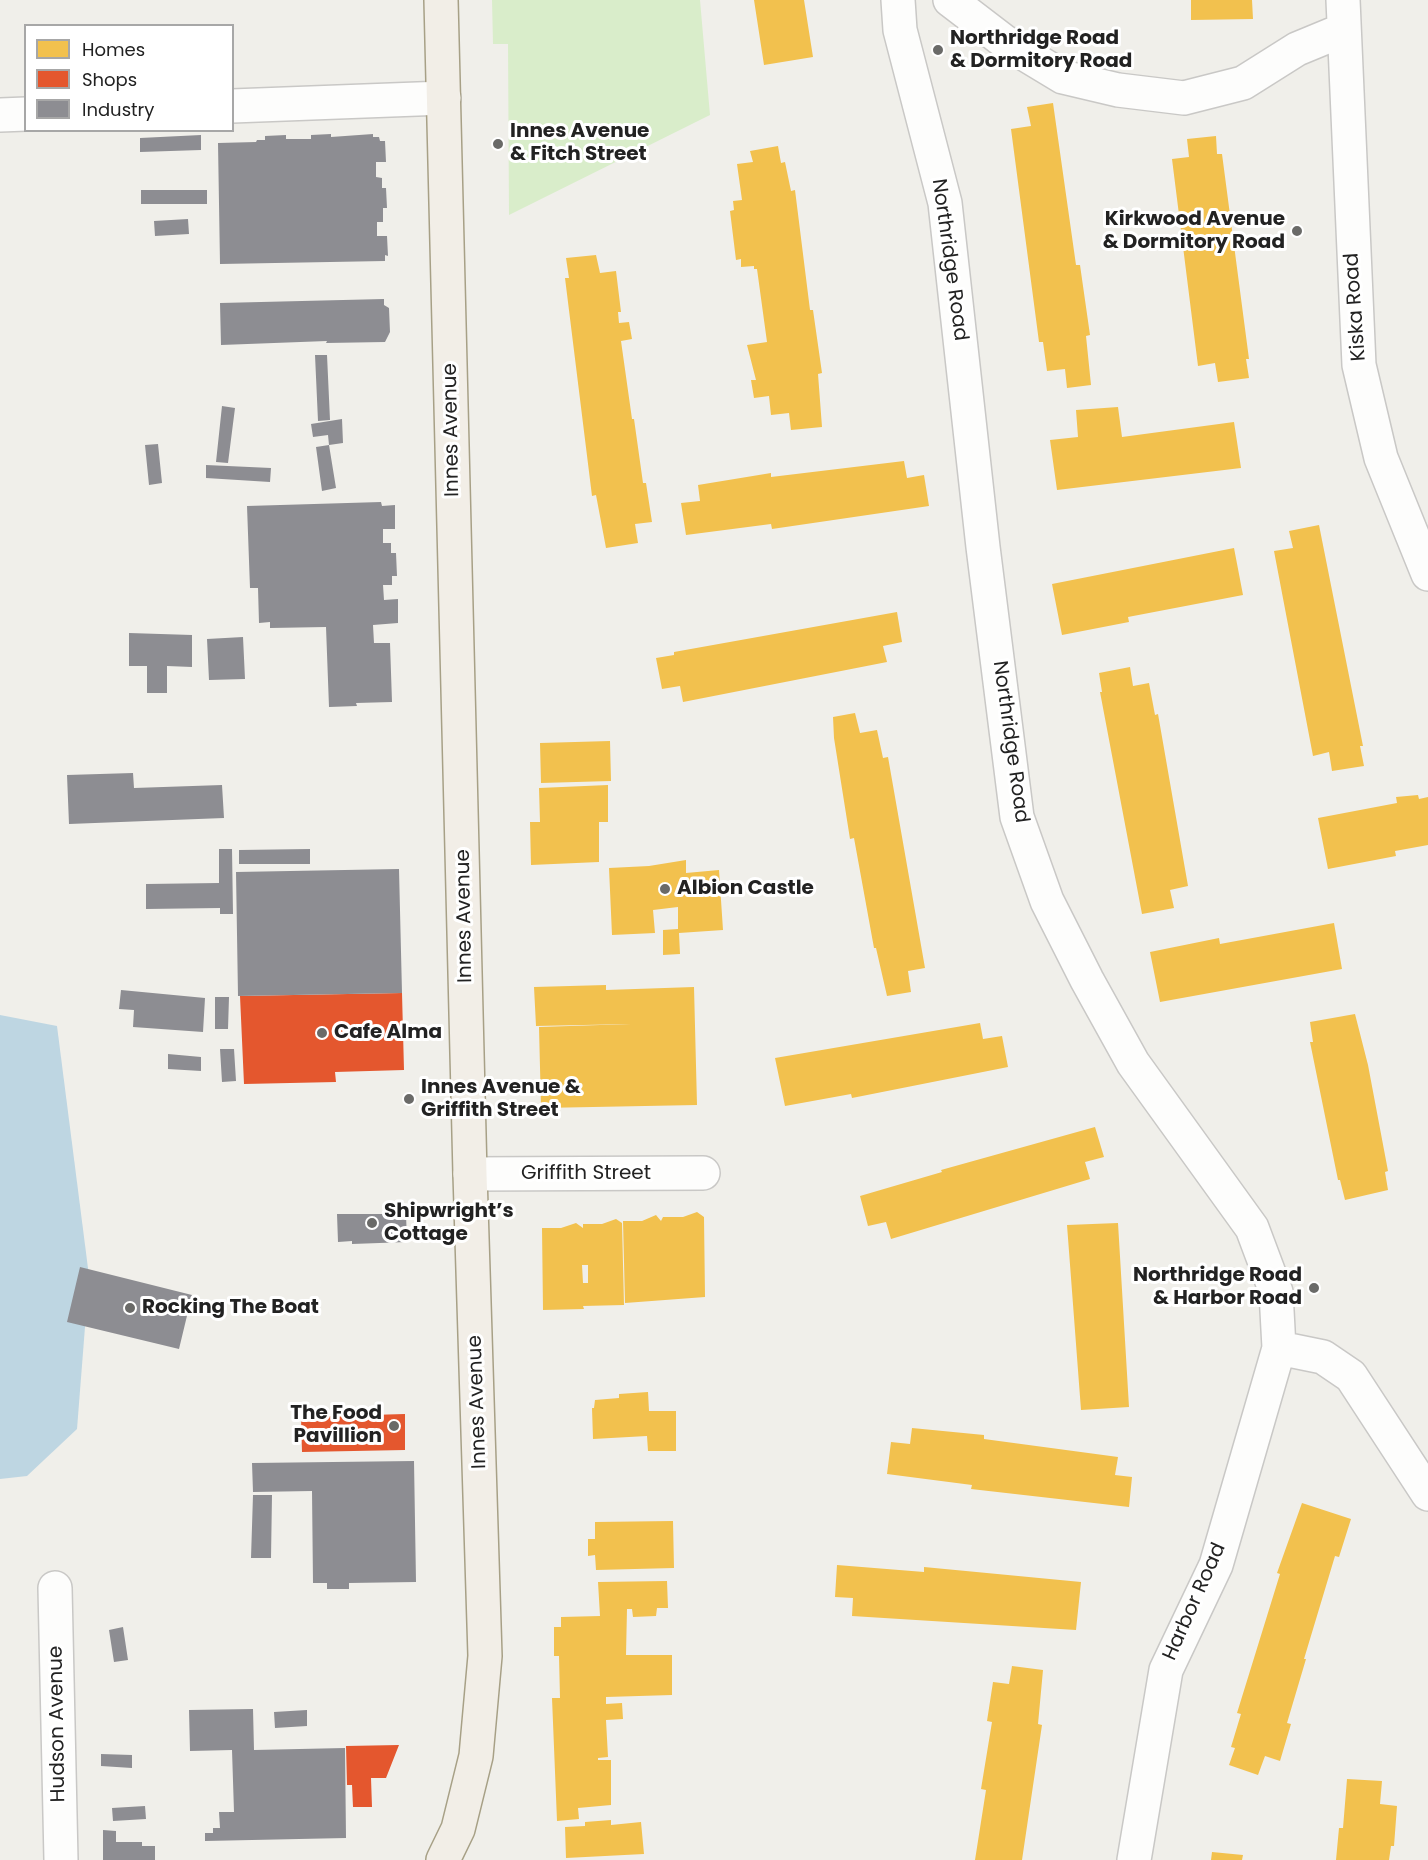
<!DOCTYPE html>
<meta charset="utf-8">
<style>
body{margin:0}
#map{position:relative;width:1428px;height:1860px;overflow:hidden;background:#f0efea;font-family:Poppins,sans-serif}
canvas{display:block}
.legend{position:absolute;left:24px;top:24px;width:210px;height:108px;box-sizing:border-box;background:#fff;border:2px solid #a7a7a7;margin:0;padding:8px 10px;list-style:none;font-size:18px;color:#222}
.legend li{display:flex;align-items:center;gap:12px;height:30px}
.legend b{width:30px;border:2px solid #a7a7a7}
</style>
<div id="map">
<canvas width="1428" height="1860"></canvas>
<ul class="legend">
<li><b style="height:16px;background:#f2c14e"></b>Homes</li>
<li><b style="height:16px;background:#e4572e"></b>Shops</li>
<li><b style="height:16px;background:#8d8d92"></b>Industry</li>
</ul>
</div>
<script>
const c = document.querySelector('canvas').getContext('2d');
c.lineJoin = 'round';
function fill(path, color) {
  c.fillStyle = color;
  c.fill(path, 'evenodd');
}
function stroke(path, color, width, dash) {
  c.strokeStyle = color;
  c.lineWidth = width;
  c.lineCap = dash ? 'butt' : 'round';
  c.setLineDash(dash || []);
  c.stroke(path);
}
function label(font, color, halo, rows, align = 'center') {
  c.font = font + ' Poppins,sans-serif';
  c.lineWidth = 6;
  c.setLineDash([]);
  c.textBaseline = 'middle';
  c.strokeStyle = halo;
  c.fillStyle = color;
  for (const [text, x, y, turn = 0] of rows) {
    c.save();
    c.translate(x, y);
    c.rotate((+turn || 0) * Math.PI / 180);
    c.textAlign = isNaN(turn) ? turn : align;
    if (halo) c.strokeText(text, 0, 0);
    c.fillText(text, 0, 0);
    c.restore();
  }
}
fill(new Path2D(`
 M492,0H700L710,115L509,215L508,44H493Z`), '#d9edca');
fill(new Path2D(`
 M0,1015L57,1026L89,1276L77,1429L27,1476L0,1479Z`), '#bed6e2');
fill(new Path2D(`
 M754,0H804L813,57L764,65Z
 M1191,0H1252L1253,19L1191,20Z
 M1053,103L1076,265H1080L1090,335L1086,336L1091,385L1067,388L1065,369L1047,371L1043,342H1039L1011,129L1031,126L1027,107Z
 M1216,136L1217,154H1222L1249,359H1246L1249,378L1218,382L1215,363L1198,366L1172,159L1189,157L1187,139Z
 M778,146L781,163L785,162L791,191L795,190L810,310H813L822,373L818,374L822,427L791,430L789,413L771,415L769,396L754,398L751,380H756L747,345L767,342L757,269H754V266L741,267V259L736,260L730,211L734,210L733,201L742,200L737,164L753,162L750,151Z
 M596,255L600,273L616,271L621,312H618L619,323L629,322L632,339L621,341L632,419H634L643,483H646L652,522L635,524L638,543L606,548L596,495L592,496L565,278H569L566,258Z
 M1118,407L1122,437L1234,422L1241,468L1057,490L1050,440L1078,437L1076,410Z
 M904,461L907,478L924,475L929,506L772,529L771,524L686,535L681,503L700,501L698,485L771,473V477Z
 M1319,525L1363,746H1360L1364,766L1332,771L1329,752L1313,756L1274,551L1293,548L1289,531Z
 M1234,548L1243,595L1128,617L1129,622L1062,635L1052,584Z
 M897,612L902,642L883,646L887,662L683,702L680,686L662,689L656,658L674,655V652Z
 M1130,667L1133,686L1149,683L1155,715L1158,714L1188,886L1170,890L1174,908L1142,914L1100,692H1102L1099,673Z
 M855,713L860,733L877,730L883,758L888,757L925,968L908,971L911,992L887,996L876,948H874L854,838L850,839L834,738L833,717Z
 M610,741L611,781L541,783L540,743Z
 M608,785V822H599V862L531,865L530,822H540L539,788Z
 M1418,795L1419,799L1428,797V845L1395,851L1396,856L1328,869L1318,818L1397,803L1396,797Z
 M686,860V873L719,870L723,930L679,933L680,954L663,955V930L678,929V907L653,910L655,933L612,935L609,868L649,866Z
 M1334,923L1342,969L1160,1002L1150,952L1219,938L1220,944Z
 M606,985V990L694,987L697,1105L541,1108L539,1027L631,1024L536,1026L534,987Z
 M1355,1014L1368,1065L1388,1171L1385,1172L1388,1190L1345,1200L1340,1180H1338L1310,1042H1313L1310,1022Z
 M980,1023L983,1039L1002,1036L1008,1067L852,1098L851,1094L785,1106L775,1058Z
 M1095,1127L1104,1157L1085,1162L1090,1179L891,1239L886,1222L868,1226L860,1196L942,1172L941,1170Z
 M697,1212L704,1217L705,1297L625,1303L623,1221H642L656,1215L661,1221L663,1217H683Z
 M616,1219L622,1223L624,1305L583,1306L584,1309L543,1310L542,1228H561L576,1223L583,1228V1224H602ZM582,1265H588V1283H583Z
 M1118,1223L1129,1407L1081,1410L1067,1225Z
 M648,1392L649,1411H676V1451H648L647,1436L593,1439L592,1408H594L595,1400L619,1398V1394Z
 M912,1428L984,1435V1439L1118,1457L1115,1475L1132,1477L1129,1507L971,1489L972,1485L887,1474L891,1442L910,1444Z
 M1302,1503L1351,1519L1339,1557L1335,1556L1304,1659H1306L1287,1723L1291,1724L1280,1761L1265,1756L1258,1775L1229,1765L1235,1748L1231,1747L1241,1714L1237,1713L1280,1574L1277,1573Z
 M673,1521L674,1568L596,1570L595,1555L588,1556V1539H595V1522Z
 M837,1565L924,1572V1567L1081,1582L1076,1630L852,1616L853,1598L835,1597Z
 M667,1581L668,1608H657L656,1616L633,1617L632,1609H627L626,1655H672V1695L606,1697V1704L622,1703L623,1719L606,1720L608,1757L598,1758V1760H611V1805L578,1808L579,1819L557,1821L552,1698H560L559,1656H554V1627H561V1617L600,1616L598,1582Z
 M1012,1666L1043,1670L1038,1724L1042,1725L1022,1860H975L986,1790L981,1789L992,1722L987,1721L993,1682L1009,1684Z
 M1347,1779L1382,1781L1380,1804L1397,1806L1394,1846H1391L1389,1860H1336L1339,1828H1343Z
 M611,1820V1825L641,1822L644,1854L566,1858L565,1827L585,1826V1822Z
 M1212,1852L1243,1855L1242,1860H1211Z`), '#f2c14e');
fill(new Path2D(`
 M402,993L404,1070L335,1072L336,1082L244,1084L240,996Z
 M405,1414V1450L302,1452L301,1417Z
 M399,1745L386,1778H371L372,1807H353L352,1785H347L346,1746Z`), '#e4572e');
fill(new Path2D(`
 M331,134V137L373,134V137H379L380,141H385L386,162H376V177L382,178V188H386L387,208H383V222H377V236H387L388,256L385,255V261L220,264L218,143L256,142L257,140H265V136L286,135V139H311V135Z
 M201,135V150L140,152V138Z
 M141,190H207V204H141Z
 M188,219L189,234L155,236L154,221Z
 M384,299V305L389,308L390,332L385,342L326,343L327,341L221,345L220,303Z
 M315,355H327L330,420L318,421Z
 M222,406L235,408L228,463L216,462Z
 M342,419L343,443L329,445L328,435L313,437L311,424Z
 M158,444L162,483L149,485L145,445Z
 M329,445L336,488L322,491L316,447Z
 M206,465L271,468L270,482L206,478Z
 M381,502L382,506L395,505V529H383V543H391V553H396L397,576H392V585H383L384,600L398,599V623L373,625L374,643H390L392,702L356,703L357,706L329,707L326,627L270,628V622L259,623L258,588H250L247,506Z
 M129,633L192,635V667L167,666V693H147V666H129Z
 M243,637L245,679L209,680L207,639Z
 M133,773L134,788L222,785L224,818L69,824L67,775Z
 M219,849H232L233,914H220V908L146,909V884L219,883Z
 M310,849V864H239V850Z
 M399,869L402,993L238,996L236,872Z
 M121,990L205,998L203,1032L133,1027L134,1010L119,1009Z
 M215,997H229L228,1029H215Z
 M220,1049H234L236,1081L222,1082Z
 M168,1054L201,1057V1071L168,1069Z
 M337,1214H406L407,1242L352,1244V1241L338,1242Z
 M80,1267L192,1295L179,1349L67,1322Z
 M414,1461L416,1582L349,1583V1589H327V1583H313L312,1491L253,1492L252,1463Z
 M253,1495H272L271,1558H251Z
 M123,1627L128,1660L114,1662L109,1630Z
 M253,1709L254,1750L345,1748L346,1838L205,1841V1833H213V1828H220L219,1812H234L232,1750L190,1751L189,1710Z
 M307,1710V1726L275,1728L274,1712Z
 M101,1754L132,1755V1768L101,1766Z
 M145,1806L146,1819L113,1821L112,1808Z
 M103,1830L116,1831V1842H142V1846H155V1860H103Z`), '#8d8d92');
const minor = new Path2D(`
 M898,0L900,30L945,203L983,547L1017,817L1047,901L1087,980L1133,1063L1252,1228L1276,1292L1279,1348L1216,1565L1166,1670L1134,1860
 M950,0L1005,42L1063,77L1118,90L1184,98L1243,83L1297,49L1343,30
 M1343,0L1359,365L1381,458L1428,574
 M232,106L444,98
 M0,115L26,114
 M470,1174L703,1173
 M1279,1348L1323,1357L1351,1376L1428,1494
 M55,1588L61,1860`);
const major = new Path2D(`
 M441,0L470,1174L485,1656L476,1756L458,1829L443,1860`);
stroke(minor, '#c9c8c6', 36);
stroke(major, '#a7a086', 36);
stroke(minor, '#fdfdfc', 33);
stroke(major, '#f2eee7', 33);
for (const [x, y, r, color] of [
 [938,50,6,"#6a6a68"],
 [498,144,6,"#6a6a68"],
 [1297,231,6,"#6a6a68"],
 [665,889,6,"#6a6a68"],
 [322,1033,6,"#6a6a68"],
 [409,1099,6,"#6a6a68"],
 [372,1223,6,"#6a6a68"],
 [1314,1288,6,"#6a6a68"],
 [130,1308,6,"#6a6a68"],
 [394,1426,6,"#6a6a68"]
]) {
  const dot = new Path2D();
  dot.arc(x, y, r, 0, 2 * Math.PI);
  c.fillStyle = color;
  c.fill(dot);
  stroke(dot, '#fff', 2);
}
label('bold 20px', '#222', '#fff', [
 ["Northridge Road",950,39],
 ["& Dormitory Road",950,62],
 ["Innes Avenue",510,132],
 ["& Fitch Street",510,155],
 ["Kirkwood Avenue",1285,220,"right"],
 ["& Dormitory Road",1285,243,"right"],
 ["Albion Castle",677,889],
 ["Cafe Alma",334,1033],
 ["Innes Avenue &",421,1088],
 ["Griffith Street",421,1111],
 ["Shipwright’s",384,1212],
 ["Cottage",384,1235],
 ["Northridge Road",1302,1276,"right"],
 ["& Harbor Road",1302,1299,"right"],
 ["Rocking The Boat",142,1308],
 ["The Food",382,1414,"right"],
 ["Pavillion",382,1437,"right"]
], 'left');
label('20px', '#222', '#fff', [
 ["Northridge Road",949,260,82],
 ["Kiska Road",1356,307,-94],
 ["Innes Avenue",452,430,-91],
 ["Northridge Road",1010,742,82],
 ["Innes Avenue",465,916,-91],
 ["Griffith Street",586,1174],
 ["Innes Avenue",478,1402,-92],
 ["Harbor Road",1195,1602,-66],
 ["Hudson Avenue",58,1724,-91]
]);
</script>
